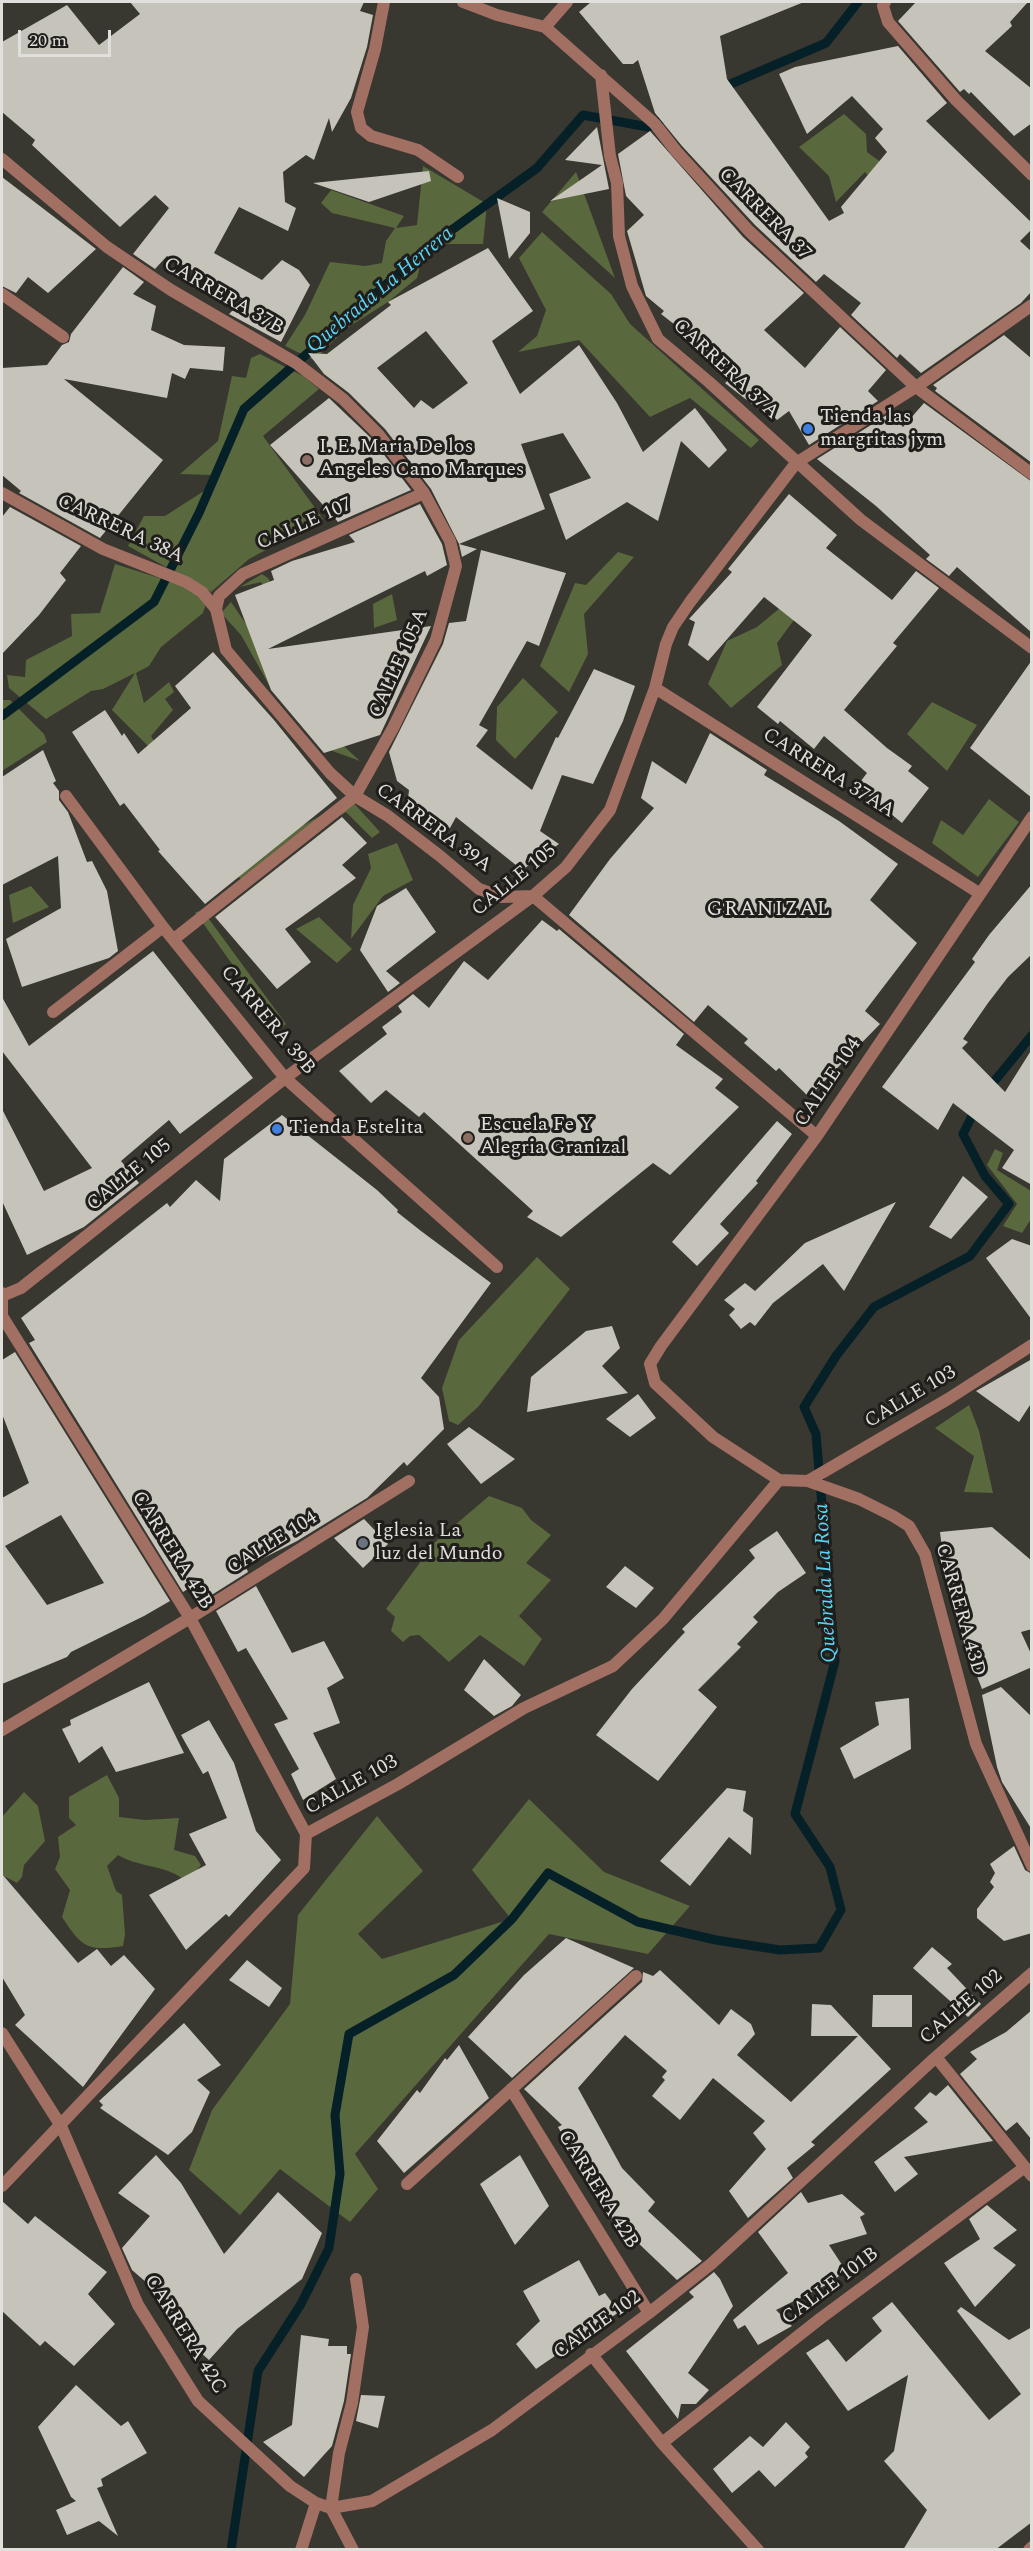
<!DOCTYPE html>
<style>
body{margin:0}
#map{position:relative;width:1033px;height:2551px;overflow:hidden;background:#383730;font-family:Spectral,serif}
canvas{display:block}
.frame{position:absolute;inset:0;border:3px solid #e0dfdb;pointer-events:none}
.scale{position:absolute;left:18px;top:30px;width:93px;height:27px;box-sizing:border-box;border:3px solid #e0dfdb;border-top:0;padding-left:8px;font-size:18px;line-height:21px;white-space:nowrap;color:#e0dfdb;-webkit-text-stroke:4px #1f1e1b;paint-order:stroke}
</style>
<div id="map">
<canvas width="1033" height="2551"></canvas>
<div class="frame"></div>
<div class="scale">20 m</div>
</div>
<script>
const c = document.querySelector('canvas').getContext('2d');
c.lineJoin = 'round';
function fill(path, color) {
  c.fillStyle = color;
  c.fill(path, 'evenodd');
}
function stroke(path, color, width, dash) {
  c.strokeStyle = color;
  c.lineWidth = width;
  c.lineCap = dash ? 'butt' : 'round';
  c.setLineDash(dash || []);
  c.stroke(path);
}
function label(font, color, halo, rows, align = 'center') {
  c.font = font + ' Spectral,serif';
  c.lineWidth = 6;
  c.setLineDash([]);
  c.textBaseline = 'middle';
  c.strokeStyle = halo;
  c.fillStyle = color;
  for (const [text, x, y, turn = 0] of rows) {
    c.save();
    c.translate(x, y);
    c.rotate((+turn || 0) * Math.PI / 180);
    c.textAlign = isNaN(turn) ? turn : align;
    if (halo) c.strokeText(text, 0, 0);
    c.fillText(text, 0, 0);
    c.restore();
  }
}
fill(new Path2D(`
 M844,114L866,134L867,152L882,163L888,198L865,172L836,202L829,176L799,147Z
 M423,166L487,204L483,244H441L420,266L417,278L388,302L347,328L314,360L285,346L305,315L330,262L365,266L382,263L386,241L395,228L332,213L321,203L331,190L404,216L396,228L417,225Z
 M576,172L615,278L542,212Z
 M542,232L611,294L630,324L759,440L751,448L690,398L650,417L579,340L518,352L537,336L546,310L519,258Z
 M260,354L303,376L319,389L263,436L323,519L249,559L211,592L128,546L144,516H165L204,491L211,475L180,474L218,441L232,376L246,378L251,358Z
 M618,552L634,557L584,614L588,654L569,692L540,666L575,583L586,585Z
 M115,564L191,588L207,601L203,613L161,647L149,666L136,673L144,703L169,682L174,692L165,699L173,710L151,736L173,771L112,710L135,673L103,689L91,691L46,719L9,688L7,675L25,677L26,660L72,636L71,614L100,613Z
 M262,574L268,578L290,623L282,625L261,582L240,587Z
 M392,594L397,620L374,628L373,604Z
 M231,602C270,659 308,715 360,761L327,749L273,692L241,635L221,613Z
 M780,608L794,620L777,643L782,665L731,708L708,684L727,641L757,627Z
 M523,678L558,712L515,759L496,740L497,707Z
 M2,700H10L44,734L47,742L2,771Z
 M932,702L977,725L947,771L907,734Z
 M989,799L1019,822L978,877L932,843L941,820L963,835Z
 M351,800L380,832L372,838L346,812L289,846L247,882L231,873L288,833Z
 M397,843L413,880L383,896L351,939L353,905L371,868L368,854Z
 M31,886L49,907L13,923L9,895Z
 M203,911L286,1024L279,1030L195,912Z
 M319,917L352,949L337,963L296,929Z
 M995,1149L1003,1153L997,1170L1031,1191V1219L1022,1233L1003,1226L1017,1204L987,1165Z
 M537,1257L570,1289L478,1407L458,1425L449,1421L442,1388L459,1340Z
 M969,1405L979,1431L993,1493L964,1492L974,1456L935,1428Z
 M489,1496L522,1508L531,1520L551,1535L526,1563L551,1580L519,1616L542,1639L524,1666L480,1635L449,1662L419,1635L410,1636L403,1642L391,1631L395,1617L386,1609L435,1542Z
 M107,1775L119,1798V1817L145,1820L179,1818L174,1850L195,1856L201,1865L187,1882C167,1864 142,1869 118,1855L107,1866L116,1891L122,1895L125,1934L123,1946C87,1952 81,1946 62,1917L70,1890L55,1869L60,1857L58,1837L76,1825L69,1818V1797Z
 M24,1792L38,1806L45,1841L24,1865L22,1877L17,1883L2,1875V1817Z
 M529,1799L604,1872L690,1906L648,1954L549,1934L355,2154L378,2189L350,2222L280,2169L240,2215L189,2170L212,2110L290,2004L298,1915L377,1816L423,1871L358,1934L382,1959L511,1919L472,1870Z`), '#5a683e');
stroke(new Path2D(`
 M719,89L826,43L858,2
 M2,716L154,602L199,513L244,409L431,245L537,168L583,115L648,127L660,121
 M988,1089L1032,1035
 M231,2550L258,2371L301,2304L329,2248L340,2174L335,2115L349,2034L454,1975L512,1919L548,1873L638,1922L716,1940L780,1950L819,1948L841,1910L830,1867L795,1814L835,1661L816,1434L804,1407L836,1356L874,1307L970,1256L1009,1204L985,1176L963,1134L976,1108`), '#052027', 9);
fill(new Path2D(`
 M130,2H364L360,11L373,15L367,47L351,98L332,132L329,118L314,160L306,155L283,172L285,202L296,208L288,231L239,207L214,253L262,280L282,260L299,270L310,285L281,342L229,314L244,299L167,256L155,269L133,254L169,208L155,195L120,227L32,145L35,140L2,112V42L67,5L99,45L140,14Z
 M591,2H804L720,36L727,79L829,221L844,213L841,207L887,152L875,138L883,129L852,96L807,134L779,74L795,67L898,46L947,103L926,121L1032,223V229L1020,241L1032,252V291L1021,303L921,373L900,354L897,358L851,315L861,303L824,274L816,282L755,225L682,146L655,113L638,60L633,64H623L579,12Z
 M916,2H1028L1010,22L1012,26L985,51L1032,89V123L1014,136L971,92L969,94L964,89L960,92L898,21Z
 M597,127L609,189L550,201L602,165L565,160Z
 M650,131L743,237L804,293L764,330L805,368L840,327L886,370L868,391L878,401L809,445L789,411L777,420L761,403L757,408L725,383L731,378L685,338L688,335L661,314L664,311L646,296L627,231L644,215L626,196L618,154Z
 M429,171L431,181L369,202L313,183Z
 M2,177L96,249L48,293L28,277L16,293L2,286Z
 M497,198L530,212V233L509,259Z
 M488,248L533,311L492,341L520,394L579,345L617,403L643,452L695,408L727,450L709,468L681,441L658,521L627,502L566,540L549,494L591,478L563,433L521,444L545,509L459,544L431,489L385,429L349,393L324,374L308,353L327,354L391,305L388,302ZM426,331L468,383L433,409L421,400L414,408L377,368Z
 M123,267L144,282L133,294L156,306L151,330L184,345L225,347L223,371L190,368L185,379L172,373L167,398L64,379L163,460L100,538L19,493L21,491L2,475V368L47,365L62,345L69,342L71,334Z
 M1004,335L1032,359V463L935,391L937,388L933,385Z
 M329,398L372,439L411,490L338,522L270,445Z
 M924,403L1032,482V633L957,567L949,576L926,559L930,555L876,506L817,459L890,413L903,427Z
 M789,494L837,535L826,548L892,600L916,571L939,588L893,643L897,646L844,710L887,748L912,766L908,771L929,788L902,823L857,786L867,773L824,736L814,749L780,721L778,724L757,707L812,635L764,597L708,661L688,645L695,622L689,619L732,572L728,569Z
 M420,504L442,544L447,565L427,576L425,571L268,649L431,626L380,735L324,753L271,690L235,595L274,580L271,571L292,561L355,542L349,535Z
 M10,507L81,546L60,573L66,580L39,615L2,654V517Z
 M459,544L477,549L462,557Z
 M481,550L566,573L539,646L527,641L479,725L488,730L476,746L532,790L556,737L558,738L594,669L635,686L623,721L593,784L562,775L540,831L559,844L522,870L456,817L450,828L427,819L408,799L409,790L397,781L389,752L443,644L449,623L466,621Z
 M213,652L274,720L337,798L205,904L158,851L160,850L124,803L120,806L72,732L105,710L122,736L124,733L138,754L191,708L175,686Z
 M1032,660V798L970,748Z
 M710,733L767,770L764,775L839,821L898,864L870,900L917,943L865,1011L880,1024L809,1097L779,1068L776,1071L744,1043L748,1039L708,1005L694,1022L569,915L610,859L654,808L641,798L652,761L686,784Z
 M43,750L56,781L53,783L59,791V800L68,812L87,862L92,861L107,891L118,951L109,958L22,987L6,939L61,908L58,856L2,885V777Z
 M342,817L367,843L342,865L356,878L285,929L311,962L277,989L215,917Z
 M1032,884V954L1008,977L988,1003L963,1039L968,1042L962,1048L1005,1092L1032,1049V1185L1002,1168L1014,1150L953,1103L938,1130L882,1087L975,962L972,959L989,935Z
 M406,888L436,932L386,971L400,983L388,992L360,950L377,906Z
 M542,920L557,931L559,929L684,1034L676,1045L723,1079L715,1088L739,1107L670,1175L653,1163L561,1237L527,1217L533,1211L424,1112L419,1117L386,1090L371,1103L339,1071L387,1034L382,1027L402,1012L398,1006L413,994L429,1008L464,961L488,980Z
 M153,951L253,1078L180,1134L169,1120L121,1161L139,1183L84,1227L27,1255L2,1201V1109L44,1191L92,1168L2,1051V997L29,1046Z
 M282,1115L377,1190L398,1210L397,1212L421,1231L491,1283L421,1378L439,1397L444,1429L407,1466L404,1462L367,1498L297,1541L246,1567L248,1572L210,1596L202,1580L183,1592L29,1343L35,1340L21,1318L167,1203L170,1207L196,1180L220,1201L224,1159Z
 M777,1121L792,1134L756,1181L758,1183L720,1224L729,1233L697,1266L672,1242Z
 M963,1176L988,1197L951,1239L929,1227Z
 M896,1202L844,1291L823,1264L773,1303L755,1326L750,1322L741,1329L729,1315L735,1309L724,1300L745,1283L755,1291L805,1243Z
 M1012,1239L1032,1246V1320L986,1258Z
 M612,1326L620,1348L602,1366L628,1393L527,1412L531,1377L586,1331Z
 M15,1352L170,1601L144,1616L71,1652L67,1657L2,1684V1498L29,1483L2,1414V1360ZM61,1515L104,1583L47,1605L5,1546Z
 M1032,1359V1402L1019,1422L976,1391Z
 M638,1394L656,1418L630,1437L606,1419Z
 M469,1427L515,1459L481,1484L447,1444Z
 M364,1519L388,1544L363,1568L334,1538Z
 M992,1527L1032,1561V1629L1021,1632L1032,1656V1667L982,1689L963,1640L945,1573L940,1532Z
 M777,1531L806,1573L778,1592L753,1617L758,1622L737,1644L741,1647L698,1690L717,1707L658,1781L596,1735L632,1689L685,1632L682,1629L755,1558L749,1550Z
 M625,1566L654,1588L636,1608L606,1587Z
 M256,1586L292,1653L324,1641L344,1678L327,1688L340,1723L313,1733L336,1779L303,1800L291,1774L299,1769L274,1724L288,1719L246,1648L238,1652L216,1611Z
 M484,1659L521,1695L512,1706L494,1716L464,1690Z
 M149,1682L184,1753L116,1772L102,1746L79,1763L62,1729L71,1725L70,1720Z
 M1001,1687L1032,1717V1830L1002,1782L997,1767L982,1695Z
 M909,1698L911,1749L854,1779L840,1748L879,1725L875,1702Z
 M209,1720L234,1763L256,1831L281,1860L229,1917L226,1914L186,1950L149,1895L206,1865L189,1834L227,1818L208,1771L203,1774L181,1735Z
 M727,1788L746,1791L743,1811L753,1818L751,1855L729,1837L690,1886L660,1861Z
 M1014,1846L1025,1870L1032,1874V1933L1004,1941L977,1918V1909L994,1887L990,1882L995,1873L990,1864Z
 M2,1874L78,1963L97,1949L111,1966L124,1955L155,1989L83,2087L15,2025L25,2015L2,1977Z
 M566,1938L634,1968L512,2078L468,2037L524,1975Z
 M932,1947L952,1964L947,1968L981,2004L968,2017L913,1968Z
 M247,1960L282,1988L269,2007L229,1980Z
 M660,1970L719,2025L731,2009L751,2024L755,2034L737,2055L791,2102L858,2036H811L812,2004L831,2005L891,2069L811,2142L815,2145L787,2168L793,2178L748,2218L729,2191L766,2149L753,2133L765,2121L713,2078L680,2120L652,2096L665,2080L662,2077L667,2071L625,2035L578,2088L622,2168L655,2202L648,2211L702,2261L677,2280L635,2240L634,2242L602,2208L558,2127L562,2125L524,2089L642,1982L643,1972L653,1976Z
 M873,1995H912V2027H872Z
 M1032,2010V2140L1017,2122L1006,2131L960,2074L977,2059L970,2052L1006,2032Z
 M184,2023L221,2065L197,2080L210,2092L192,2132L168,2155L100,2108L103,2105L99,2101Z
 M459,2045L489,2098L404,2173L377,2141L417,2090L420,2093L445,2058L447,2060Z
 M948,2085L993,2141L904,2157L918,2174L895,2192L874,2162L928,2122L914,2108L930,2092L936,2096Z
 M156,2155L181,2183L224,2254L278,2192L322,2233L302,2279L237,2329L209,2360L184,2338L188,2332L163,2310L170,2303L132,2270L122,2248L150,2216L118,2193Z
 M520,2155L549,2206L515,2245L480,2184Z
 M801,2192L808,2203L842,2194L865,2214L860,2217L867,2234L829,2245L846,2271L828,2284L776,2310L792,2326L758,2345L745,2325L738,2329L733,2320L788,2273L758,2232Z
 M2,2201L28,2224L35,2216L107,2272L88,2294L115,2324L74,2366L45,2341L40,2346L2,2311Z
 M987,2205L1017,2230L993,2248L1016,2265L975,2307L944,2263L980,2239L969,2219Z
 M579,2260L599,2296L605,2293L619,2312L536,2369L516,2344L540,2321L523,2291Z
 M714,2272L720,2279L733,2306L688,2373L709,2390L696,2404H681L678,2419L626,2351L694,2297L689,2292Z
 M892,2302L989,2420L1021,2394L957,2311L961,2307L1009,2340L1032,2327V2522L995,2550H903L927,2510L884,2461L894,2451L908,2375L848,2411L806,2353L828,2339L846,2362L882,2331L872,2318Z
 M301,2335L329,2339L328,2346H347V2354H351L344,2401L332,2446L304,2477L263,2442L292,2425Z
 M76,2385L121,2426L128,2421L147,2453L101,2479L103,2486L97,2488L118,2536L99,2521L67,2535L56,2510L76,2501L71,2497L38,2427Z
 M361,2395L385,2396L378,2428L356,2421Z
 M786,2422L810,2447L805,2453L808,2457L775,2487L759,2470L732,2493L713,2469L750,2436L763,2447Z`), '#c6c3bb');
stroke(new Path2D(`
 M916,387L1032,305`), '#a26f63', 12);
stroke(new Path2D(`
 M384,2L375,49L357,112L361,128L371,136L418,150L458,177
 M463,2L497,15L545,27L655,124L676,151L749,231L916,387L1032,474
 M885,2L883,6L888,22L956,100L1032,175
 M545,27L567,2
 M601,75L610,156L617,183L619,236L632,286L658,339L709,382L861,520L1032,648
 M2,159L107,247L171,290L296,363L343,399L378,434L424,493L450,541L456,566L436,640L393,728L355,796L174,939
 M2,294L63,337
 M2,493L103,549L186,582L202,592L216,609L226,650L330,773L355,796L388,816L440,856L479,889L502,897L533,896L817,1136
 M216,609L219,596L243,574L424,493
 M655,688L979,893
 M66,796L163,927L285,1078L497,1267
 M1032,817L817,1136L661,1346L650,1364L655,1383L713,1437L779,1480L808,1481L859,1499L893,1516L909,1526L925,1554L976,1744L1032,1866
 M53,1012L163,927
 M2,1293V1316L190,1618L306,1834
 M2,1296L21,1288L285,1078L533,896L566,867L610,810L655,688L666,644L673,627L690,602L796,463L916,387
 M808,1481L948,1399L1032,1345
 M2,1730L190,1618L409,1481
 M2,2033L61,2126L138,2305L198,2401L290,2486L316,2503L331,2508L353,2550
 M936,2057L1032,2176
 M511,2089L649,2313
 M407,2184L636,1976
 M2,2186L304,1868L306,1834L398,1784L524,1708L613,1666L663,1619L779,1480
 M356,2279L363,2327L352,2403L339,2453L331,2508L372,2501L492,2430L649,2313L711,2264L936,2057L1032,1973
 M591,2354L662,2443L758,2550
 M662,2443L821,2318L1025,2167
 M301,2550L316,2503
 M1029,2550L1032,2547`), '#a26f63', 12);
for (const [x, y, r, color] of [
 [808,429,6,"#3f7fe0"],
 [307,460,6,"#8d6e63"],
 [277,1129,6,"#3f7fe0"],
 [468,1138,6,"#8d6e63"],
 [363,1543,6,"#6b7280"]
]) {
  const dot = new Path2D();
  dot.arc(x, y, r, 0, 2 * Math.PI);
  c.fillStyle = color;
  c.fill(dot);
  stroke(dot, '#1f1e1b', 2);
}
label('20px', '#e0dfdb', '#1f1e1b', [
 ["CARRERA 37",764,215,45],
 ["CARRERA 37B",223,297,30],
 ["CARRERA 37A",725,370,43],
 ["CALLE 107",305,525,-24],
 ["CARRERA 38A",120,530,25],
 ["CALLE 105A",400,664,-66],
 ["CARRERA 37AA",828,774,32],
 ["CARRERA 39A",433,829,36],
 ["CALLE 105",515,881,-39],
 ["CARRERA 39B",267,1021,50],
 ["CALLE 104",829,1083,-56],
 ["CALLE 105",130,1176,-39],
 ["CALLE 103",911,1398,-31],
 ["CALLE 104",273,1544,-32],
 ["CARRERA 42B",171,1551,58],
 ["CARRERA 43D",959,1610,74],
 ["CALLE 103",352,1786,-29],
 ["CALLE 102",962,2008,-41],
 ["CARRERA 42B",597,2190,58],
 ["CALLE 101B",831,2287,-37],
 ["CALLE 102",598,2326,-36],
 ["CARRERA 42C",184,2335,58]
]);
label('20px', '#e0dfdb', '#1f1e1b', [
 ["Tienda las",820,418],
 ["margritas jym",820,441],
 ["I. E. Maria De los",319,448],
 ["Angeles Cano Marques",319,471],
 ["Escuela Fe Y",480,1126],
 ["Alegria Granizal",480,1149],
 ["Tienda Estelita",289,1129],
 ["Iglesia La",375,1532],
 ["luz del Mundo",375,1555]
], 'left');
label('italic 21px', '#59d4f7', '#1f1e1b', [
 ["Quebrada La Herrera",381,291,-40],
 ["Quebrada La Rosa",827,1583,-93]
]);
c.letterSpacing = '1.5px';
label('21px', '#e0dfdb', '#1f1e1b', [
 ["GRANIZAL",769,911]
]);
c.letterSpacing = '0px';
</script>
